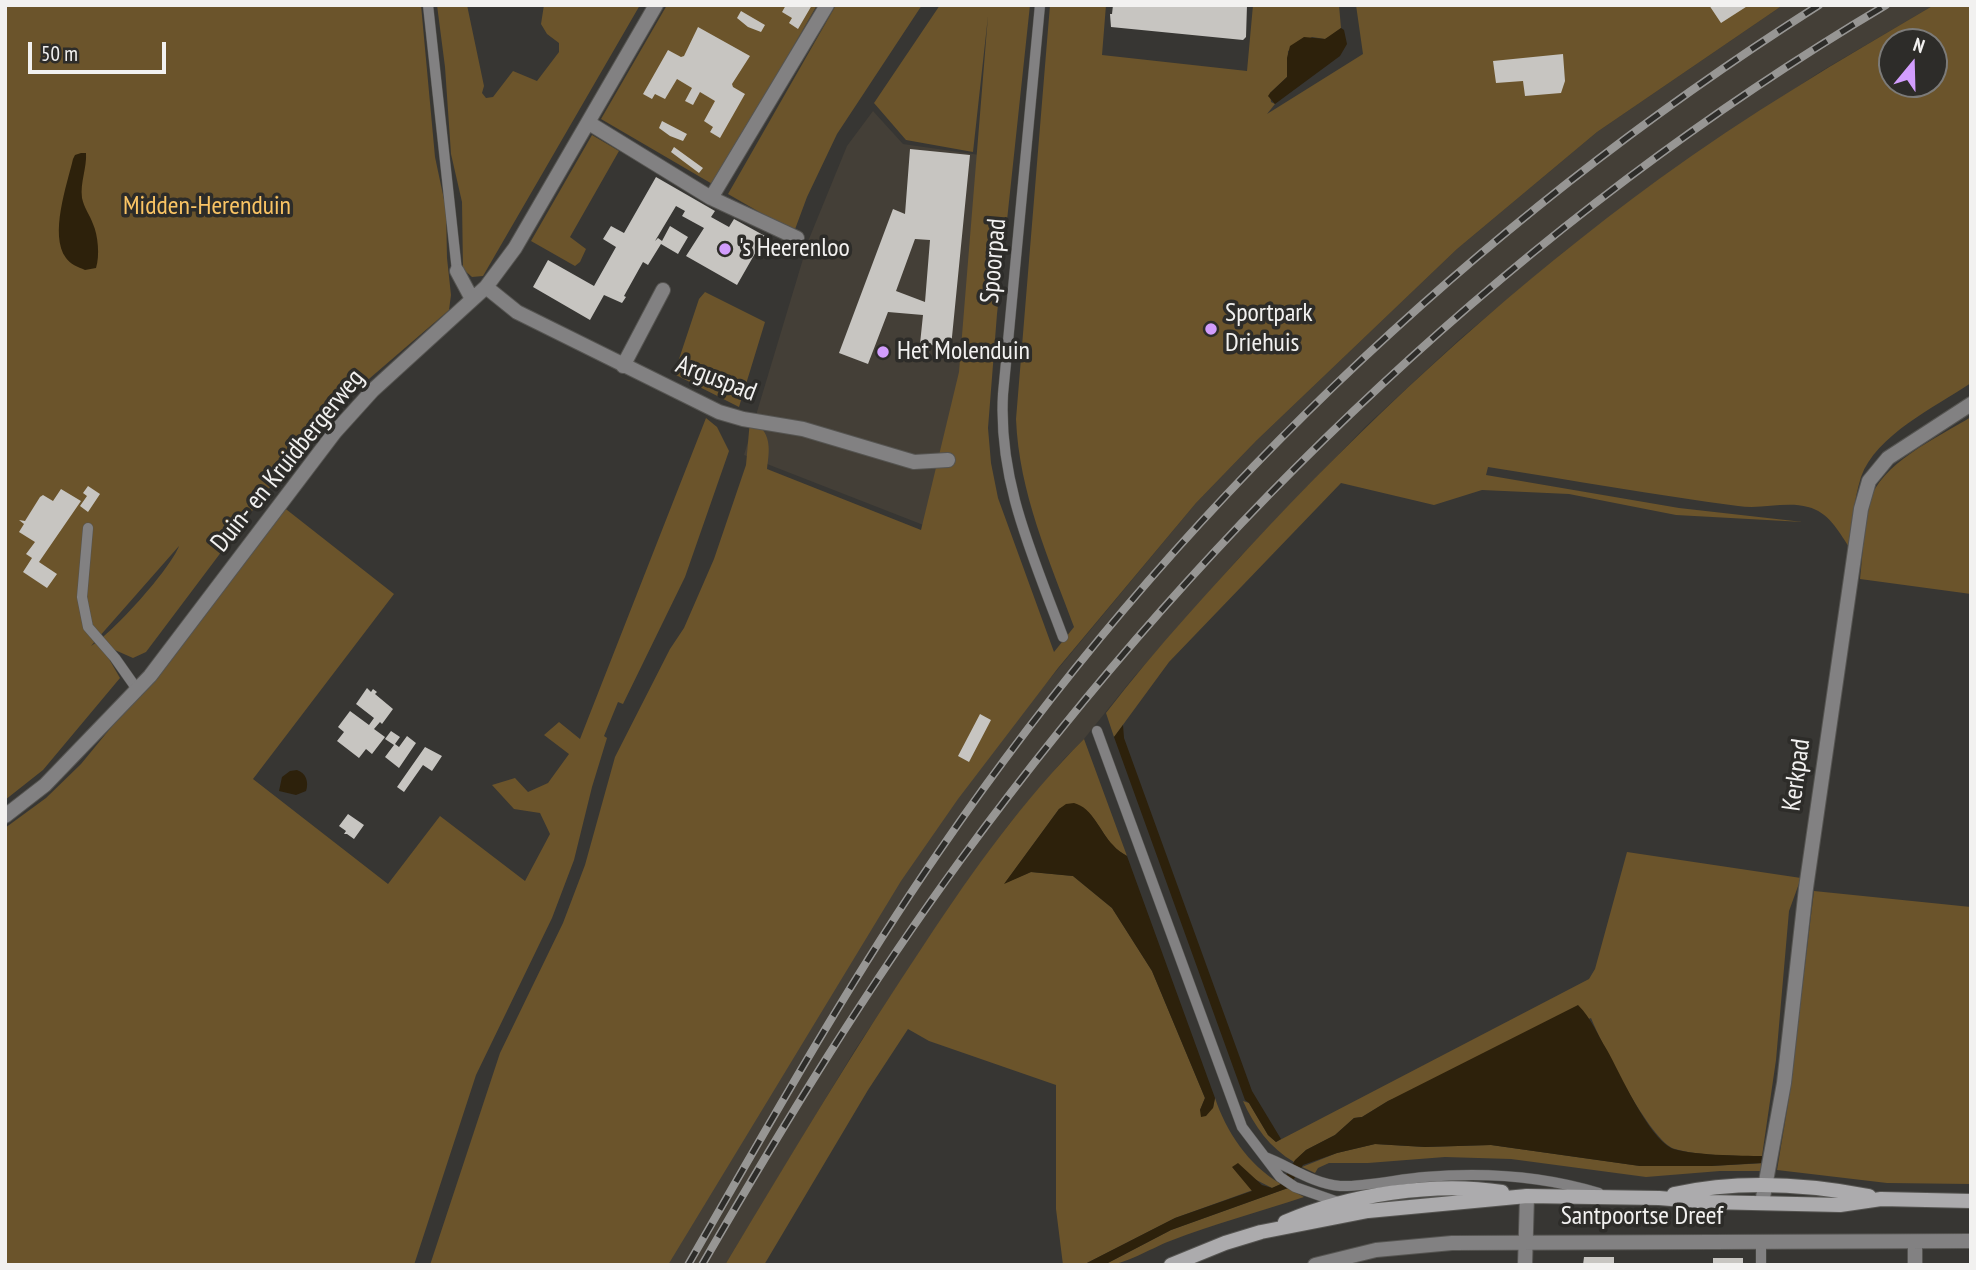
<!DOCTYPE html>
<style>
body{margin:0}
#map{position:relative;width:1976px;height:1270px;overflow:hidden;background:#373633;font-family:"PT Sans Narrow",sans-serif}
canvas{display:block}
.frame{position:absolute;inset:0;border:7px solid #f2f1f0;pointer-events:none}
.north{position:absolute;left:1878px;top:28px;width:70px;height:70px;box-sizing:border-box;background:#2d2c29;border:2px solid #7c7b79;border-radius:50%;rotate:19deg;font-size:19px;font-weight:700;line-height:28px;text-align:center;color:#f2f1f0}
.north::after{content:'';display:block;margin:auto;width:24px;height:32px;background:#d29dfd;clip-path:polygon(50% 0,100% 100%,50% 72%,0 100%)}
.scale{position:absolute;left:28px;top:42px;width:138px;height:32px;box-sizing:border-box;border:4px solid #f2f1f0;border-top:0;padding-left:9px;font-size:21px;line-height:24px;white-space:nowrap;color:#f2f1f0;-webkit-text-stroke:5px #2d2c29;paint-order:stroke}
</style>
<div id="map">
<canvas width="1976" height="1270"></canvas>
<div class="frame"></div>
<div class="north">N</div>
<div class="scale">50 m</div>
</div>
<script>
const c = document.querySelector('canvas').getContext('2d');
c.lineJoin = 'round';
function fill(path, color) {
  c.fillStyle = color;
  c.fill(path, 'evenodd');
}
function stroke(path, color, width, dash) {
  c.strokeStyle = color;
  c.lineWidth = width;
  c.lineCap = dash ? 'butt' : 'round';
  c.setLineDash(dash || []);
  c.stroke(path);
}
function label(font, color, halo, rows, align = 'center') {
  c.font = font + ' "PT Sans Narrow",sans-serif';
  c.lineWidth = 7;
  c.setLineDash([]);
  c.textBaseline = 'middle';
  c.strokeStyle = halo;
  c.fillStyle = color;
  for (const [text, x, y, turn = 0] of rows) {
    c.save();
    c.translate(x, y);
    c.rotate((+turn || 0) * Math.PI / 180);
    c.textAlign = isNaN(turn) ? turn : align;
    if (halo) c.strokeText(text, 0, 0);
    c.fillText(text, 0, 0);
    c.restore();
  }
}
fill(new Path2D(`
 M1783,5H1934L1820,72L1661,178L1560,255L1460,339L1365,427L1238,559L1133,678L1084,739L1064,759L1010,823L954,900L855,1050L725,1265H643L812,943L1048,681L1196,503L1256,441L1457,249L1597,132Z
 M873,111L903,144L1008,159L949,535L744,455L809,239L847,146Z`), '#443f37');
fill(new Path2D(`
 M5,5H421L435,157L446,209L447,258L451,295L449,310L319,422L146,652L133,658L108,647L105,652L120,678L43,770L5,800ZM179,546C171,568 113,633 91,646Z
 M437,5H467L484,86L482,93L486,98L493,97L513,71L537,81L559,52V43L547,34L541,24L544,5H640L483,276L472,277L463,269L462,202L451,154L445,67Z
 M667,5H817L714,185L601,119Z
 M836,5H922L837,134L807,197L794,232L728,194Z
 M940,5H1030L997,314L988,428L991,463L998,498L1054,652L1074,627C1049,559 1019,493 1016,419L1050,5H1106L1102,55L1247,71L1253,5H1339L1341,28L1329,37L1325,39L1312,37L1288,51L1287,77L1270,93L1271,102L1275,104L1267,114L1363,54L1356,5H1783L1597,132L1457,249L1256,441L1196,503L1058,668L958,799L901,881L668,1265H430L500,1053L563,923L585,865L615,757L670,649L684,628L714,559L746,465L750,420C772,431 770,448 767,469L921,530L959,372L988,16L973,152L906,140L874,103Z
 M1934,5H1971V383C1935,407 1876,435 1861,477C1854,499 1852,524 1849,547C1838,530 1828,512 1808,507C1785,501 1761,510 1738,506C1654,495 1571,480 1488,467L1486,475L1679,508L1803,522L1676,515L1569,494L1482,490L1434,505L1341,483L1169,662L1114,737L1106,713C1156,648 1213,586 1269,526C1389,399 1518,282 1659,179C1747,115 1840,60 1934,5ZM1892,42H1934V84H1892Z
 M592,135L619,151L570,237L586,249L580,262L575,266L531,241Z
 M705,292L765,322L739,407L674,374L699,299Z
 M1971,417V594L1860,579C1863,555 1863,527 1869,503C1880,463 1937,438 1971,417Z
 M706,418L717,427L729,451L685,577L623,704L618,702L604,736L607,738L592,787L574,860L552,918L476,1075L414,1265H5V828L46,798L81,764L164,663L282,506L394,594L253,779L388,884L440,816L525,881L550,834L540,813L514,809L492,785L515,778L528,792L548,783L569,754L544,735L559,722L580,739Z
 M1084,739L1127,856C1122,853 1117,850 1113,846C1098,829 1086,792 1059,809L1005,883L1031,872L1073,876L1112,908L1152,971L1205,1098L1200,1110L1213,1108L1215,1098C1226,1131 1248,1165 1281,1184L1272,1188L1233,1168L1253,1190L1175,1218L1083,1265H1063L1056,1209V1085L929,1041L908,1029L868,1090L764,1265H725C791,1155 856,1046 927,940C974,869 1024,799 1084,739Z
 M1627,852L1801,878L1789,911L1776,1060L1762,1156C1737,1156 1699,1156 1675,1149C1651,1143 1601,1043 1591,1018L1388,1101L1362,1117L1354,1118L1335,1135L1306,1150L1294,1162C1270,1148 1254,1126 1243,1101L1249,1103L1268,1135L1276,1142L1589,979L1595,969Z
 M1814,891L1971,907V1184L1887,1183L1777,1170L1788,1104Z
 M1375,1144L1425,1147L1491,1145L1640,1166H1711L1767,1163L1762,1171H1720L1646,1177L1511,1159L1445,1157L1368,1163H1329L1318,1168L1315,1173L1302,1167L1337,1153Z
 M1288,1188L1304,1197C1259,1212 1214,1224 1170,1241C1149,1249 1126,1265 1104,1265L1171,1230Z`), '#6b542b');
fill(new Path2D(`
 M1341,28L1344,30L1347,44L1340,56L1275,104L1268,96L1270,93L1287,77V58L1290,46L1304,37L1325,39Z
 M81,153H86C87,168 80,182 82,198C84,208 90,215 93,224C98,235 100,256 96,268L85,270C78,267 70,264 66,258C49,235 67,185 73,159L75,155Z
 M1123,725L1124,738L1252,1091L1281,1139L1276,1142L1268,1135L1249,1103L1245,1100L1114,737Z
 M297,770C306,773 309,782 306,791L296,795L279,791L282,777L290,771Z
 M1074,803C1093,808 1100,832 1113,845C1117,850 1122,853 1127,856L1215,1098L1213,1108L1206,1116L1201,1117L1200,1110L1205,1098L1152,971L1112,908L1073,876L1031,872L1004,884L1059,809L1066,804Z
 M1578,1005C1592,1019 1597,1034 1607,1050C1621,1075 1647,1135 1671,1148C1686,1155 1744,1156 1762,1156L1761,1163L1711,1166H1640L1491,1145L1425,1147L1375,1144L1337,1153L1303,1165L1288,1188L1171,1230L1104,1265H1083L1175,1218L1252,1191L1232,1167L1238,1163L1262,1185L1272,1188L1281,1184L1295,1160L1306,1150L1335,1135L1354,1118L1362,1117L1388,1101Z`), '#2d210b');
fill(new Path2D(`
 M786,5H812L798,29L789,23L792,18L782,12Z
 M1113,5H1247L1246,37L1243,40L1111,27L1110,14H1112Z
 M1709,5H1749L1721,23Z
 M741,11L765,25L761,32L748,27L737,18Z
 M698,27L750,56L732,84L733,87L745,94L720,138L710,132L713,127L704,121L715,101L700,92L693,105L685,101L692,88L677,79L665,99L655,94L652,99L643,94L668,50L681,57L684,56Z
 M1563,54L1565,81L1561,93L1525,96L1523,81L1496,83L1493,61Z
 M662,121L687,134L683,141L670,136L659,128Z
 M674,147L703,168L699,173L671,152Z
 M910,149L970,155L951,347L920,344L923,315L888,312L868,364L839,353L893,209L905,214ZM915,239L930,240L925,302L896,291Z
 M656,177L715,211L711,217L729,227L734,219L765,236L737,285L686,256L704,228L682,216L685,211L676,206L655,241L658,238L662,241L670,226L688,237L678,254L661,244L648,265L643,262L624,296L626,297L622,303L604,295L590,320L533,287L548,260L594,286L616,247L603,239L611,226L624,233Z
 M88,486L100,494L88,512L80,506L87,496L83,493Z
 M61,489L81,501L39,562L57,574L47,588L23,572L32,558L26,554L35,542L19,532L24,524L19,520L25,521L40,497L43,495L53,501Z
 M367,688L371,692L373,689L377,692L375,694L393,709L382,724L380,722L374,729L385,737L372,754L366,749L359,758L337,741L344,732L338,727L350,711L369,725L374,718L356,704Z
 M980,714L991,720L969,762L958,756Z
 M391,731L400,737L395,744L399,747L407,736L416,743L399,768L385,757L394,745L385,739Z
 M425,747L442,756L432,771L423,765L404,792L397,787Z
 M348,814L364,825L354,839L347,834H344L346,831L339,826Z
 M1584,1257H1614V1265H1583Z
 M1713,1258H1743V1265H1713Z`), '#c7c5c1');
const lane = new Path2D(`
 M428,5L457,271
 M1040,5L1003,394C998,482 1033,556 1063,637
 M88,528L82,597L88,627L115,658L134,685
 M1097,731L1242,1127L1280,1177L1295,1187L1338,1202
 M1265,1157C1289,1166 1313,1184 1340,1186C1362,1187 1400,1179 1425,1177C1483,1172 1543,1176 1599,1193
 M1761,1265V1241`);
const street = new Path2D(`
 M589,123L711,198L797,238
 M711,198L827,5
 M457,271L472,299
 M486,287L517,312L719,412L743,419L803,429L914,462L948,460
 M623,366L663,290
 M5,816L45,785L150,676L335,432L373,390L486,287L515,248L656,5
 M1762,1203L1784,1083L1806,888L1861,509L1869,481L1888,458L1971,404
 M1915,1242V1265
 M1315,1265L1376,1250L1452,1243L1971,1241
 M1525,1265L1527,1196`);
const secondary = new Path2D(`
 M1674,1194C1737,1180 1807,1184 1869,1196
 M1285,1222C1348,1195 1434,1181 1502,1192
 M1171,1265L1225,1243L1261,1232L1368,1211L1527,1196L1659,1198L1708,1202L1840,1205L1881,1199L1971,1201`);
stroke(lane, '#555451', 11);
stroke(street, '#555451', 16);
stroke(secondary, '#555451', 16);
stroke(lane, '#828182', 10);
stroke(street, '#828182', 14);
stroke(secondary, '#acabad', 14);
const rail = new Path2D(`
 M688,1265C768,1126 847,985 938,853C1170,514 1473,225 1819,5
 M702,1265C783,1125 867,988 962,858C1210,519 1524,220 1886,5`);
stroke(rail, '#979694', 8);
stroke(rail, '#2d2c29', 5, [16]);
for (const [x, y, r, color] of [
 [725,249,7,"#d29dfd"],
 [1211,329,7,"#d29dfd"],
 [883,352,7,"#d29dfd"]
]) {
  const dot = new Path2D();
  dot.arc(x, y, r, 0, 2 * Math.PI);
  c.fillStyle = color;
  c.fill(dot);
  stroke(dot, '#2d2c29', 2.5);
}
label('26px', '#fac464', '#2d2c29', [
 ["Midden-Herenduin",207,207]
]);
label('26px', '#f2f1f0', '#2d2c29', [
 ["'s Heerenloo",739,249],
 ["Sportpark",1225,314],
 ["Driehuis",1225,344],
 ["Het Molenduin",897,352]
], 'left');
label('26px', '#f2f1f0', '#2d2c29', [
 ["Spoorpad",994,261,-85],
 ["Arguspad",716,379,21],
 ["Duin- en Kruidbergerweg",288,461,-51],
 ["Kerkpad",1797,775,-82],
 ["Santpoortse Dreef",1642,1217]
]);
</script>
